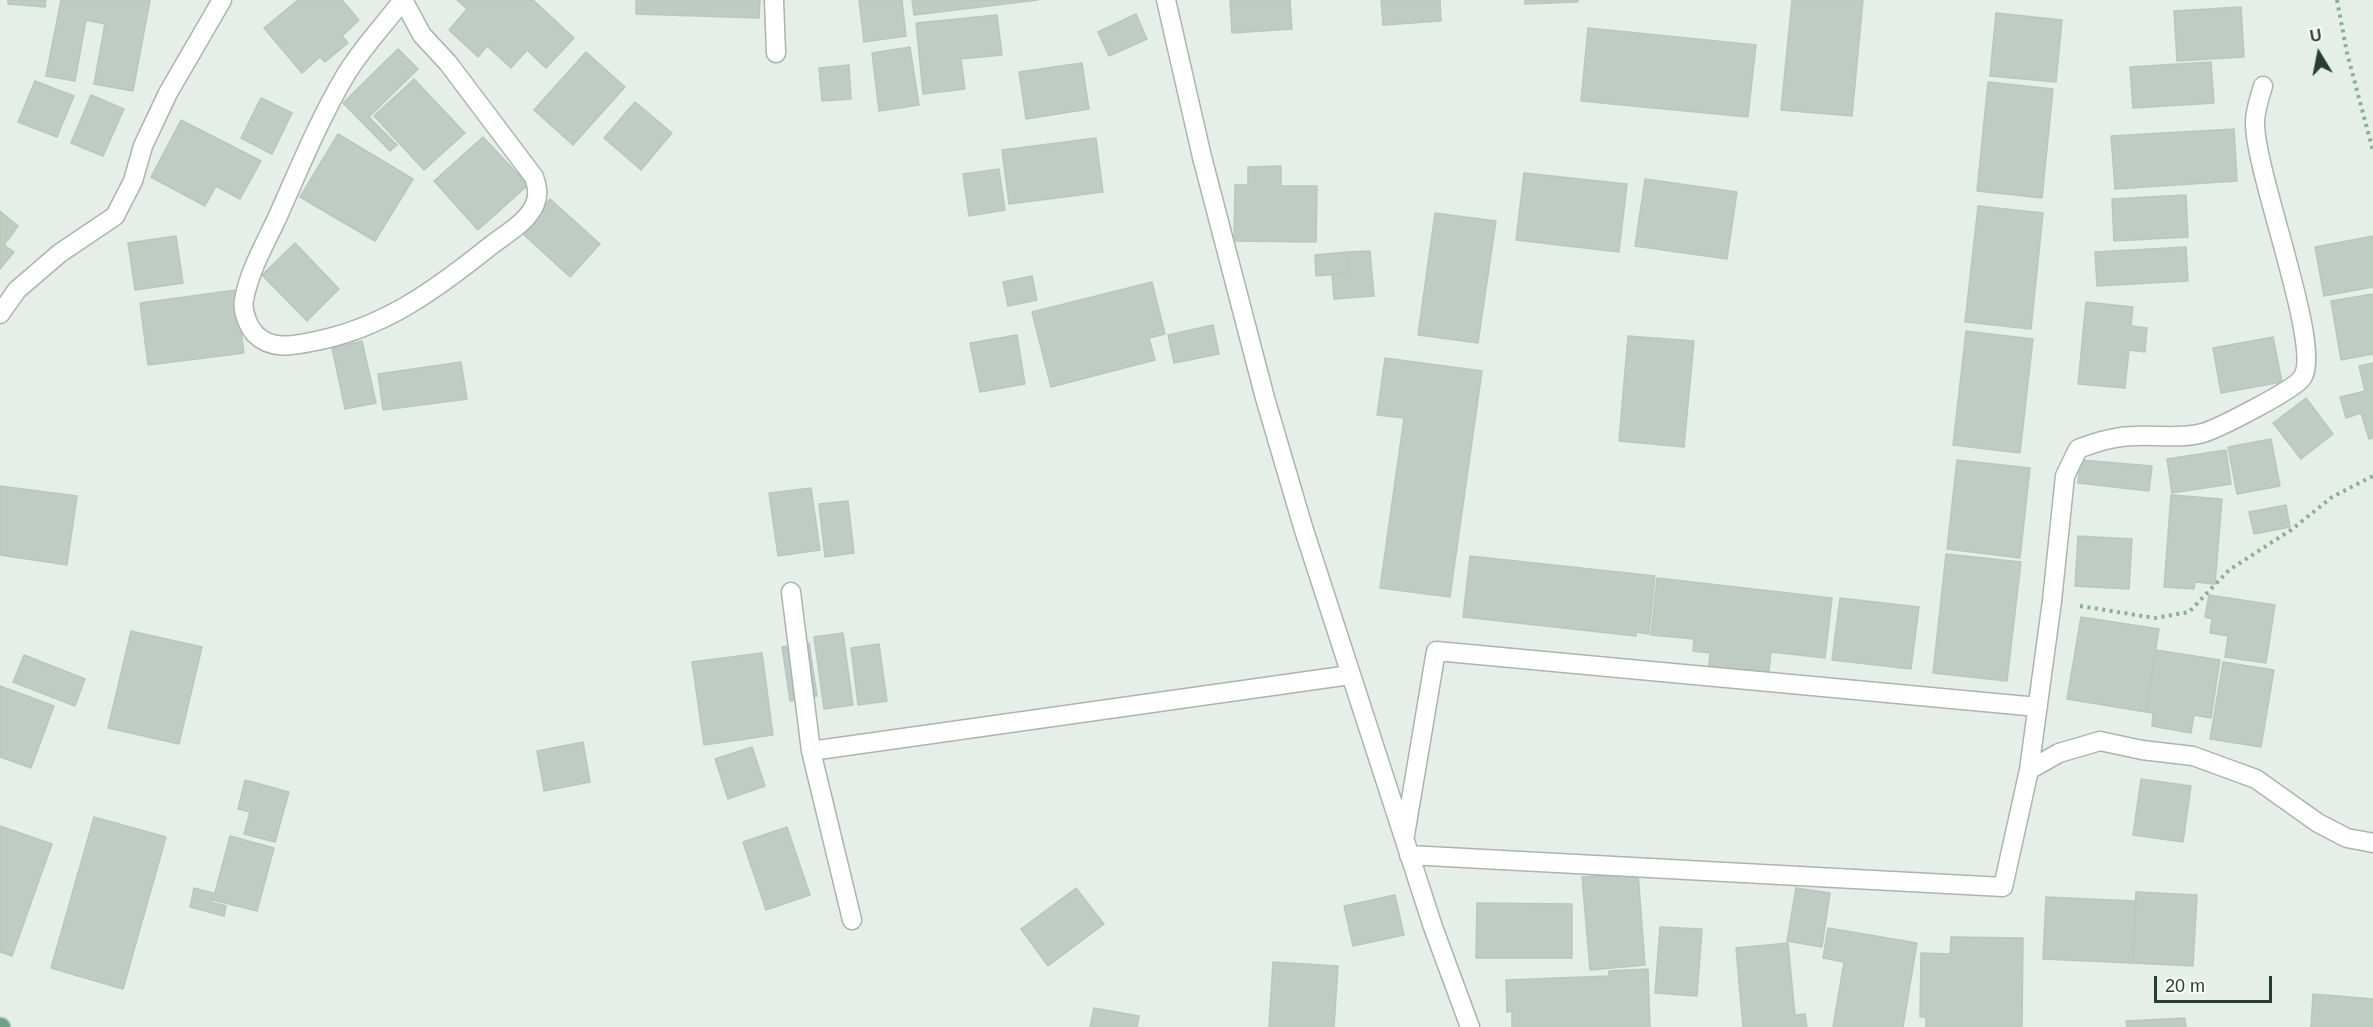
<!DOCTYPE html>
<style>
body{margin:0}
#map{position:relative;width:2373px;height:1027px;overflow:hidden;background:#e6eee8;font-family:Arial,sans-serif}
canvas{display:block}
.north{position:absolute;left:2289px;top:24px;width:60px;height:60px;-webkit-text-stroke:4px #f7fbf8;paint-order:stroke;rotate:350deg;font-size:16px;font-weight:700;line-height:24px;text-align:center;color:#254032}
.north::after{content:'';display:block;margin:auto;width:21px;height:27px;background:#254032;clip-path:polygon(50% 0,100% 100%,50% 72%,0 100%)}
.scale{position:absolute;left:2154px;top:976px;width:118px;height:27px;box-sizing:border-box;border:3px solid #254032;border-top:0;padding-left:8px;font-size:18px;line-height:21px;white-space:nowrap;color:#254032;-webkit-text-stroke:4px #f7fbf8;paint-order:stroke}
</style>
<div id="map">
<canvas width="2373" height="1027"></canvas>
<div class="north">U</div>
<div class="scale">20 m</div>
</div>
<script>
const c = document.querySelector('canvas').getContext('2d');
c.lineJoin = 'round';
function fill(path, color) {
  c.fillStyle = color;
  c.fill(path, 'evenodd');
}
function stroke(path, color, width, dash) {
  c.strokeStyle = color;
  c.lineWidth = width;
  c.lineCap = dash ? 'butt' : 'round';
  c.setLineDash(dash || []);
  c.stroke(path);
}
const building = new Path2D(`
 M8,0H46L45,7L8,4Z
 M61,0H150L133,91L94,84L105,24L86,20L75,81L46,76Z
 M298,0H342L359,20L342,36L348,43L325,62L320,57L302,73L264,28Z
 M457,0H533L574,38L546,68L527,50L511,68L487,46L478,57L449,30L467,9Z
 M636,0H760L759,18L636,14Z
 M859,0H902L906,36L864,42Z
 M912,0H1038L914,15Z
 M1230,0H1290L1292,29L1232,33Z
 M1381,0H1440L1441,21L1383,25Z
 M1525,0H1578V2L1525,4Z
 M1792,0H1863L1852,116L1781,110Z
 M2241,7L2244,57L2177,61L2174,11Z
 M1996,13L2062,20L2056,82L1990,76Z
 M1136,14L1147,39L1109,56L1098,32Z
 M997,15L1002,55L961,59L965,89L923,94L916,23Z
 M1588,28L1756,45L1748,117L1581,101Z
 M910,47L919,105L879,111L872,53Z
 M398,49L418,69L369,117L397,145L390,151L343,103Z
 M586,52L625,87L573,145L534,110Z
 M2211,62L2214,103L2133,108L2130,67Z
 M1082,63L1089,109L1026,119L1019,72Z
 M849,65L851,99L822,101L819,68Z
 M414,79L465,133L424,170L374,116Z
 M35,81L74,96L57,137L18,122Z
 M1988,82L2053,89L2042,198L1977,191Z
 M91,95L124,109L103,156L71,143Z
 M261,98L292,113L272,154L241,138Z
 M635,102L672,133L641,170L604,138Z
 M181,120L261,161L240,199L216,186L205,206L151,177Z
 M2234,129L2237,181L2115,189L2111,136Z
 M338,134L413,179L375,241L300,197Z
 M483,137L528,185L478,230L434,181Z
 M1096,138L1103,192L1009,204L1002,150Z
 M1281,166V186H1317L1316,242L1234,241L1235,185H1248V167Z
 M999,169L1005,210L969,216L963,174Z
 M1524,173L1627,184L1619,252L1516,240Z
 M1645,179L1737,192L1727,259L1635,246Z
 M2186,195L2188,237L2114,241L2112,199Z
 M550,199L600,244L570,277L521,232Z
 M1978,206L2043,213L2031,329L1965,322Z
 M0,211L18,226L4,245L14,252L0,269Z
 M1435,213L1496,221L1478,343L1418,335Z
 M176,236L183,283L135,290L128,243Z
 M2373,236V287L2324,296L2315,247Z
 M295,243L339,289L307,321L262,275Z
 M2186,247L2188,281L2097,286L2095,252Z
 M1370,251L1374,296L1334,299L1332,274L1349,273L1347,252Z
 M1347,252L1349,273L1316,276L1315,255Z
 M1032,276L1037,300L1008,306L1003,282Z
 M1152,282L1165,334L1149,338L1155,360L1051,387L1032,312Z
 M236,290L244,353L148,365L140,303Z
 M2373,294V354L2341,360L2331,301Z
 M2086,302L2133,307L2131,326L2147,328L2145,352L2129,350L2125,388L2078,384Z
 M1213,325L1219,354L1174,363L1168,335Z
 M1966,331L2033,339L2020,453L1953,445Z
 M1017,335L1025,384L980,392L970,343Z
 M1628,336L1694,341L1684,447L1619,441Z
 M2273,337L2282,382L2221,393L2213,348Z
 M362,341L376,403L345,409L332,348Z
 M1385,358L1482,371L1450,597L1380,588L1404,418L1377,415Z
 M461,362L467,399L383,410L378,374Z
 M2373,363V438L2369,439L2361,413L2346,418L2340,397L2365,391L2359,366Z
 M2306,398L2333,434L2301,459L2273,423Z
 M2271,439L2280,486L2237,494L2228,447Z
 M2226,450L2231,484L2172,493L2167,459Z
 M1957,460L2030,468L2020,558L1947,549Z
 M2080,460L2152,466L2149,491L2078,483Z
 M0,486L77,496L67,565L0,555Z
 M811,488L820,550L778,556L769,493Z
 M2171,495L2222,499L2215,584L2195,582L2194,589L2164,587Z
 M848,501L854,553L825,557L819,504Z
 M2286,505L2290,527L2254,534L2249,512Z
 M2078,536L2132,539L2129,589L2075,586Z
 M1946,554L2021,562L2007,681L1933,673Z
 M1470,556L1655,576L1649,634L1636,632V636L1463,617Z
 M1657,578L1832,598L1825,658L1771,652L1768,680L1708,674L1710,653L1693,651L1694,639L1651,635Z
 M2209,595L2275,605L2266,663L2225,657L2228,636L2210,633L2212,619L2205,617Z
 M1840,598L1919,607L1911,669L1832,660Z
 M2081,617L2159,629L2146,712L2067,699Z
 M131,631L202,647L179,744L108,728Z
 M843,633L853,705L824,709L814,637Z
 M809,643L817,696L790,701L782,647Z
 M879,644L887,701L858,705L851,648Z
 M2156,650L2220,660L2211,718L2194,715L2191,733L2152,726L2153,713L2146,712Z
 M762,653L773,735L704,745L692,662Z
 M24,655L85,679L75,706L13,682Z
 M2223,662L2274,670L2261,747L2210,739Z
 M0,686L54,706L31,768L0,757Z
 M583,742L590,782L544,791L537,751Z
 M752,747L765,786L728,799L715,759Z
 M2141,779L2191,786L2183,842L2133,835Z
 M245,780L289,792L275,842L244,834L250,812L238,809Z
 M94,817L166,837L123,989L51,968Z
 M0,826L52,844L12,956L0,952Z
 M787,827L810,895L766,910L743,842Z
 M230,836L274,848L257,911L213,900Z
 M1638,873L1645,965L1590,970L1582,877Z
 M194,888L213,893L211,902L226,906L224,916L190,907Z
 M1076,888L1104,924L1048,966L1021,929Z
 M1796,888L1830,893L1822,947L1787,941Z
 M2136,892L2197,895L2193,966L2133,963Z
 M1395,895L1404,935L1353,946L1344,906Z
 M2046,897L2136,901L2133,963L2043,959Z
 M1477,903L1572,904V958H1476Z
 M1660,927L1702,929L1697,996L1655,993Z
 M1828,928L1917,943L1903,1027H1833L1844,962L1823,958Z
 M1951,937L2023,938L2022,1027H1926V1017H1920L1921,953L1950,954Z
 M1788,943L1795,1015L1805,1014L1807,1027H1743L1736,948Z
 M1273,962L1338,966L1334,1027H1269Z
 M1648,969L1650,1027H1512V1011L1507,1012L1506,980L1609,976V971Z
 M2313,994L2373,999V1027H2311Z
 M1094,1008L1139,1016L1137,1027H1090Z
 M2185,1018L2186,1027H2127L2126,1021Z`);
fill(building, '#beccc3');
stroke(building, '#b9c8bd', 1.5);
const minor = new Path2D(`
 M403,0L422,35L448,63L534,177C537,186 539,194 535,204C528,222 504,235 489,247C434,291 382,329 311,342C291,346 271,350 255,334C248,326 242,311 244,300C249,271 266,242 278,216C299,169 319,120 345,76C361,49 384,25 403,0Z
 M774,0L776,53
 M1166,0L1202,157L1265,398L1303,527L1433,927L1470,1027
 M0,314L17,290L60,253L115,216L133,181L143,146L168,93L222,0
 M791,592L811,751L852,920
 M811,751L1350,675
 M2029,770L2059,753L2100,741L2142,750L2193,756L2256,779L2318,823L2347,838L2373,843
 M1405,835L1436,651L2038,707
 M1409,855L2003,887L2029,770L2052,601L2065,476L2078,449C2096,442 2115,436 2135,436C2157,435 2181,439 2203,433C2219,428 2294,390 2302,378C2324,349 2254,172 2255,122C2255,110 2260,97 2263,86`);
const major = new Path2D(`
 M0,1027H1`);
stroke(minor, '#a8b6ae', 21);
stroke(major, '#c2cac6', 21);
stroke(new Path2D(`
 M2337,0L2347,53L2373,151
 M2080,606L2155,618L2189,612L2229,570L2291,530L2332,497L2373,476`), '#88b099', 4, [3, 4.5]);
stroke(minor, '#fff', 18);
stroke(major, '#6da286', 18);
</script>
